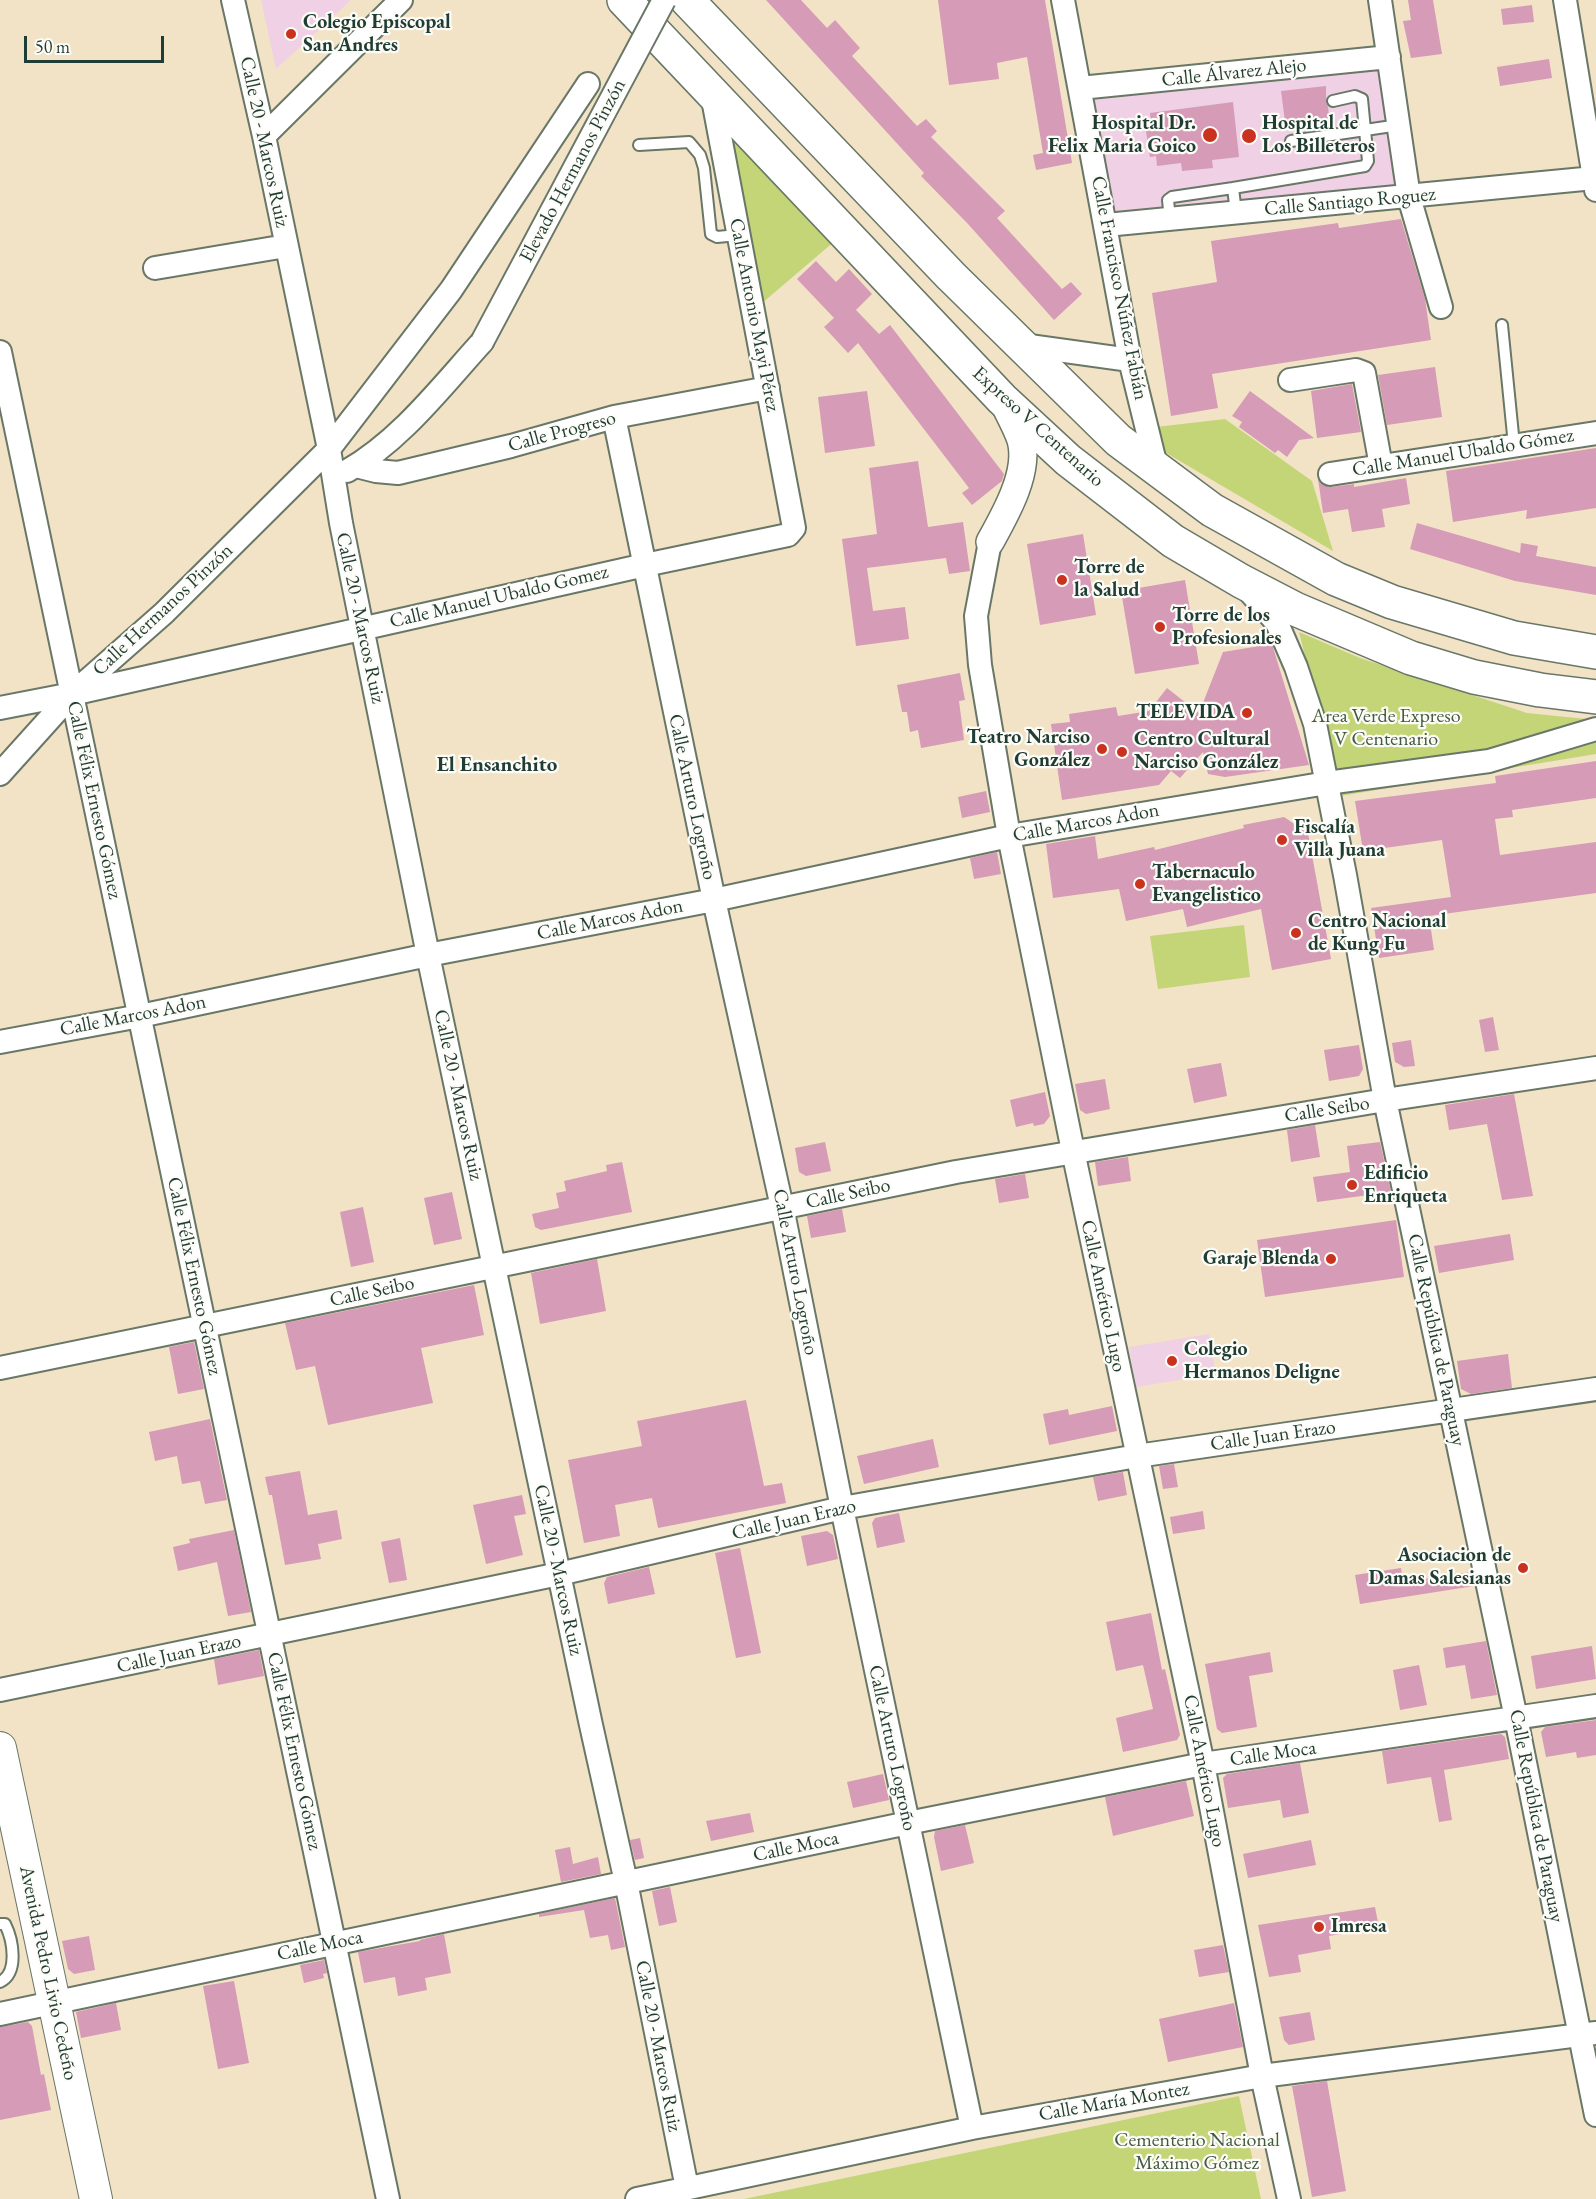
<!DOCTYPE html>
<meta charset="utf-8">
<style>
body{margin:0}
#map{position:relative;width:1596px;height:2199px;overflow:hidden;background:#f2e3c6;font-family:"EB Garamond",serif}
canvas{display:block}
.scale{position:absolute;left:24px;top:36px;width:140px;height:27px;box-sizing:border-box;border:3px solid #1f3d34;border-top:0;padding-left:8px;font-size:18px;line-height:21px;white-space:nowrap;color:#1f3d34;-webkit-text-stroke:4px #fdfcf7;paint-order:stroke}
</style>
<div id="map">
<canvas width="1596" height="2199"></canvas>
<div class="scale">50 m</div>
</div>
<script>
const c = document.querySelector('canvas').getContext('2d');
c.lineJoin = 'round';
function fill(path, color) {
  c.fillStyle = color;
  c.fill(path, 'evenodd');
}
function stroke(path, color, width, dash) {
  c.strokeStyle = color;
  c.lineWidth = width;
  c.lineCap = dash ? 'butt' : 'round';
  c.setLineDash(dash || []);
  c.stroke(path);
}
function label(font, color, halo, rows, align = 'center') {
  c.font = font + ' "EB Garamond",serif';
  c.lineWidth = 4.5;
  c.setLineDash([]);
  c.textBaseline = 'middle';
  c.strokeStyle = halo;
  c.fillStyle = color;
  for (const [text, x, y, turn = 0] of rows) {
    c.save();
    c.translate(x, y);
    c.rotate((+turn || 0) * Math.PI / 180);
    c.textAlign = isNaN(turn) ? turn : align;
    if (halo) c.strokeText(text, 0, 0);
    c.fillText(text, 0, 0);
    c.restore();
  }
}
fill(new Path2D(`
 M261,0H351L276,69Z
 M1388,54L1411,188L1109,216L1088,84Z
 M1209,1334L1216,1374L1136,1387L1129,1347Z`), '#f0d0e5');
fill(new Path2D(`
 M722,116L836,240L761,304Z
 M1225,419L1312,481L1333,551L1161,450L1156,427Z
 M1299,632L1360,658L1527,713L1596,720V754L1340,796Z
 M1244,925L1250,977L1158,989L1150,936Z
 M1239,2096L1261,2199H744Z`), '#c4d578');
fill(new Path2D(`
 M766,0H801L827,28L835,20L860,48L852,56L917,126L926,119L937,131L931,137L1005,211L997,218L1062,289L1071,282L1082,294L1054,320L968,224L921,176L924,173Z
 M938,0H1045L1072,163L1036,170L1033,155L1043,153L1027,57L997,63L999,79L949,85Z
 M1408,0H1433L1442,54L1411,58L1403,21L1411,20Z
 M1532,5L1534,22L1503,25L1501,9Z
 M1549,59L1552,78L1500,86L1497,67Z
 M1326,86V102L1328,107L1330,123L1286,129L1281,91Z
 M1233,102L1239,157L1212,160L1213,168L1182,171L1181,163L1157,166L1156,156L1150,157L1145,125L1151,124L1150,113Z
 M1401,219L1425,299L1431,340L1212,374L1218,408L1171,416L1152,293L1217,282L1211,241L1338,223L1339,228Z
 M816,261L836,282L849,269L872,294L856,310L879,334L890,325L1004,474L1002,481L972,505L962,493L969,488L858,343L848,353L824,327L834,318L797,279Z
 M1435,367L1442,417L1387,425L1378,375Z
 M1352,384L1361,432L1317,438L1311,391Z
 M867,391L875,446L825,453L818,397Z
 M1250,391L1314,438L1299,440L1287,457L1278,450L1275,453L1239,427L1242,422L1232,416Z
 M1596,448V508L1526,519L1527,510L1453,522L1446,471Z
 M918,461L928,527L963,522L970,571L949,574L946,558L867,568L873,611L905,607L909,639L856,646L842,539L877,534L869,468Z
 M1406,478L1410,504L1382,509L1385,527L1352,532L1348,509L1323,513L1318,479L1325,486L1331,487L1354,484V487Z
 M1417,523L1520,553L1521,543L1538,546L1536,556L1596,567V595L1515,581L1410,549Z
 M1083,534L1096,615L1040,625L1027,544Z
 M1185,580L1199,664L1135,674L1121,591Z
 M1272,644L1309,765L1225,777L1208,774L1203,752L1180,778L1171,771L1159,785L1062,800L1051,724L1070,722L1069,714L1116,707L1118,716L1149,711L1167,688L1199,713L1223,652Z
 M960,673L965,700L959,701L964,740L921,748L918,730L910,732L907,712H902L897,685Z
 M1596,761V798L1512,810L1513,817L1495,819L1500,855L1596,842V893L1429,916L1434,950L1379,958L1371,908L1451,897L1442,840L1363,851L1355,801L1496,783L1495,776Z
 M986,791L990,812L962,818L958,797Z
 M1284,817L1308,833L1331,959L1272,970L1261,909L1187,927L1183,909L1126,921L1119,889L1053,898L1046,844L1095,836L1098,859L1154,847L1155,850L1244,828L1243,825Z
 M997,852L1001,874L974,879L970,858Z
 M1493,1017L1499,1050L1485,1052L1479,1020Z
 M1411,1040L1415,1066L1404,1067L1395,1062L1392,1043Z
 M1359,1045L1363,1069L1359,1076L1329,1081L1324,1050Z
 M1221,1063L1227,1096L1194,1103L1187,1069Z
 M1105,1079L1110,1109L1086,1114L1080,1110L1075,1084Z
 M1045,1092L1050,1116L1044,1124L1034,1126L1033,1123L1016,1127L1010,1100Z
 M1514,1094L1533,1196L1502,1200L1487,1124L1449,1130L1445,1105Z
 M1315,1125L1320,1157L1291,1162L1287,1130Z
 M825,1142L831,1171L806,1176L799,1172L795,1148Z
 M1380,1142L1391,1192L1317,1202L1313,1177L1350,1172L1347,1146Z
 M1128,1157L1131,1181L1098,1186L1095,1162Z
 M622,1162L632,1212L541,1230L535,1227L532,1214L559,1208L556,1193L566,1191L564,1181L607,1171L606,1165Z
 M1025,1174L1029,1198L999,1203L995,1179Z
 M452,1192L462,1239L434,1245L424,1198Z
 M363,1207L374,1262L351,1267L340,1212Z
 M842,1209L846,1232L811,1238L807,1216Z
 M1396,1220L1404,1277L1265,1297L1257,1240Z
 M1510,1234L1514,1260L1439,1273L1434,1246Z
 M597,1259L606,1311L540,1324L531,1273Z
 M474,1285L484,1335L421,1348L433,1403L328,1425L315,1366L296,1370L285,1323Z
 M194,1342L204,1389L178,1394L169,1347Z
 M1508,1354L1512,1388L1471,1394L1461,1389L1457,1361Z
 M746,1400L764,1486L782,1483L786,1503L658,1528L652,1498L615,1505L620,1536L584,1543L568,1460L642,1446L637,1421Z
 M1112,1406L1117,1431L1049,1445L1043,1414L1068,1409L1069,1415Z
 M210,1419L227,1500L205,1504L200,1481L182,1484L177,1456L155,1461L149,1432Z
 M933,1439L939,1467L864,1484L857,1456Z
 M1174,1464L1178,1487L1163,1489L1159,1466Z
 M300,1471L308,1515L337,1510L342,1539L318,1544L321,1559L285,1565L272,1495H269L265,1477Z
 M1123,1472L1127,1495L1098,1501L1093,1477Z
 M522,1495L526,1514L514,1516L523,1555L486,1564L473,1505Z
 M1203,1511L1205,1529L1173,1534L1170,1517Z
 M899,1513L905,1542L877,1548L872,1523L875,1518Z
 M234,1530L251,1612L228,1616L217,1562L178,1571L173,1547L190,1543L189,1539Z
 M827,1531L833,1535L838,1559L807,1566L801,1536Z
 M400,1538L407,1580L389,1583L381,1542Z
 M740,1548L761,1653L736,1658L715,1553Z
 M649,1567L655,1594L608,1604L604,1583L607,1577Z
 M1401,1568L1403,1582L1471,1572L1474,1586L1360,1604L1355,1575Z
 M1151,1613L1162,1670L1165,1669L1180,1735L1177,1740L1123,1752L1116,1718L1153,1709L1143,1665L1116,1671L1106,1622Z
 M1486,1641L1497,1695L1471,1699L1465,1665L1446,1668L1443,1648Z
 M1592,1646L1596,1679L1536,1689L1531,1656Z
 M259,1650L264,1676L218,1685L214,1659Z
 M1270,1652L1273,1672L1249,1676L1257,1727L1222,1733L1217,1729L1205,1664Z
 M1419,1665L1427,1705L1400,1710L1393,1670Z
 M1596,1720V1755L1577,1758L1576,1752L1546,1757L1541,1732L1545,1727Z
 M1501,1734L1505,1737L1509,1759L1444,1770L1452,1820L1439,1822L1431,1777L1387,1784L1382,1751Z
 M1300,1763L1309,1813L1283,1818L1280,1800L1228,1808L1223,1778L1227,1774Z
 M883,1774L889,1800L853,1808L847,1782Z
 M1186,1781L1194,1816L1113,1836L1105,1797Z
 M750,1813L754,1832L711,1841L706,1821Z
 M965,1825L974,1863L941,1871L934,1837L935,1831Z
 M640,1838L644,1858L635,1860L630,1840Z
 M1311,1840L1316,1865L1248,1878L1243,1854Z
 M570,1847L573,1864L598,1857L601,1874L561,1882L555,1850Z
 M670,1887L677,1922L659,1926L652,1891Z
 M615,1898L625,1947L611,1950L608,1935L590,1938L584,1910L539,1917V1914Z
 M1375,1907L1379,1928L1329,1936L1331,1949L1298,1955L1301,1972L1269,1977L1258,1925Z
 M444,1934L451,1973L425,1978L427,1990L398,1996L395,1977L364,1983L358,1952L420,1941V1940Z
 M89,1936L95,1970L74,1974L68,1969L62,1941Z
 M1223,1945L1229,1972L1199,1977L1194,1950Z
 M324,1960L327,1973L323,1974L324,1978L304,1983L300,1965Z
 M234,1981L249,2063L218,2069L203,1986Z
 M116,2003L121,2030L81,2038L76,2012Z
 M1234,2003L1243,2047L1168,2062L1159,2019Z
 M1310,2012L1315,2040L1289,2045L1284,2040L1279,2017Z
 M28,2022L32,2026L41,2075L44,2074L51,2110L0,2120V2027Z
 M1327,2081L1346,2191L1312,2197L1292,2086Z`), '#d59bb7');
const service = new Path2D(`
 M1291,141L1399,125
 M639,145L689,142L700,155L704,168L711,234L717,237L738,235
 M1236,213L1233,188L1365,166L1368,161L1362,99L1355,96L1333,101
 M1170,219L1168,200L1172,197L1233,188
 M1502,325L1514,445
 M0,1924H5C13,1940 19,1973 0,1982`);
const minor = new Path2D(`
 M233,0L264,136L329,449L341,523L428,955L591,1725L626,1882L687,2188
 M1063,0L1130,360L1157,470
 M1380,0L1409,197L1441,307
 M1565,0L1596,190
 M1080,88L1389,57
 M264,136L401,0
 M1106,225L1594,178
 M155,268L286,246
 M1022,345L1130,360
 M0,352L388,2199
 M1290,380L1356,370L1364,373L1381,466
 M614,417L714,900L782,1207L842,1508L972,2128
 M356,466L376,471L398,473L511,446L614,417L768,388
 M347,471C401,440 441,387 482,342
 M1330,474L1596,433
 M990,542L976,616L980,665L1009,836L1073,1151L1203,1764L1262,2076L1289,2199
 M1249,591L1277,623L1296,667L1315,724L1345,875L1385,1100L1516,1718L1596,2115
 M0,708L72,694L645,565L788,535L794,528L712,94
 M0,774L72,694L164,613L329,449L451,290L588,84
 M0,1042L140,1016L428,955L714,900L1009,836L1327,783L1489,761L1596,729
 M0,1368L956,1172L1385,1100L1596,1068
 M0,1690L559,1574L842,1508L1137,1456L1596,1389
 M0,2014L908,1823L1203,1764L1596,1706
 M637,2199L972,2128L1262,2076L1596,2033`);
const tertiary = new Path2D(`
 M990,542C1005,515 1030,472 1021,440C1017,428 1010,416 1005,405`);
const secondary = new Path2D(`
 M0,1748L96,2199`);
const primary = new Path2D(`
 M624,0L1002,399L1068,460L1173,541L1241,581L1295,609L1411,658L1474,677L1540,690L1596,697
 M687,0L951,276L1118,440L1212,510L1336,579L1392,602L1514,638L1596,652`);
stroke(service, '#697767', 14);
stroke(minor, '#697767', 26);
stroke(tertiary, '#697767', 30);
stroke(secondary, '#697767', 34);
stroke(primary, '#697767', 36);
stroke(service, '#fff', 10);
stroke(minor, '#fff', 22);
stroke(tertiary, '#fff', 27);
stroke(secondary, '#fff', 32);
stroke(primary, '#fff', 33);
const minorBridge = new Path2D(`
 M482,342L664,0`);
stroke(minorBridge, '#697767', 26, []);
stroke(minorBridge, '#fff', 22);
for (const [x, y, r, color] of [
 [291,34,6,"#c8321e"],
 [1210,135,8,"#c8321e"],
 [1249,136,8,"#c8321e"],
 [1062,580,6,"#c8321e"],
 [1160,627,6,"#c8321e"],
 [1247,713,6,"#c8321e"],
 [1102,749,6,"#c8321e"],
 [1122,752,6,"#c8321e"],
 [1282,840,6,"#c8321e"],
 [1140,884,6,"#c8321e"],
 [1296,933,6,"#c8321e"],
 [1352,1185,6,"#c8321e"],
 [1331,1259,6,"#c8321e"],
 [1172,1361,6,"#c8321e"],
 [1523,1568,6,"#c8321e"],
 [1319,1927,6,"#c8321e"]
]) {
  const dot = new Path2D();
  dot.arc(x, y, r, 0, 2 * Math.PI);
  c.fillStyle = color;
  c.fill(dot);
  stroke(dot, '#fdfcf7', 2);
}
label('bold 20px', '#1f3d34', '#fdfcf7', [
 ["Colegio Episcopal",303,23],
 ["San Andres",303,46],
 ["Hospital Dr.",1196,124,"right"],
 ["Felix Maria Goico",1196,147,"right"],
 ["Hospital de",1262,124],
 ["Los Billeteros",1262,147],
 ["Torre de",1074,568],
 ["la Salud",1074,591],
 ["Torre de los",1172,616],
 ["Profesionales",1172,639],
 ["TELEVIDA",1235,713,"right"],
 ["Teatro Narciso",1090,738,"right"],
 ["González",1090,761,"right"],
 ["Centro Cultural",1134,740],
 ["Narciso González",1134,763],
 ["Fiscalía",1294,828],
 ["Villa Juana",1294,851],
 ["Tabernaculo",1152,873],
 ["Evangelistico",1152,896],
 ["Centro Nacional",1308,922],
 ["de Kung Fu",1308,945],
 ["Edificio",1364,1174],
 ["Enriqueta",1364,1197],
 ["Garaje Blenda",1319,1259,"right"],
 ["Colegio",1184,1350],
 ["Hermanos Deligne",1184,1373],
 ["Asociacion de",1511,1556,"right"],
 ["Damas Salesianas",1511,1579,"right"],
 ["Imresa",1331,1927]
], 'left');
label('20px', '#1f3d34', '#fdfcf7', [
 ["Calle Álvarez Alejo",1234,73,-6],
 ["Calle 20 - Marcos Ruiz",264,142,78],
 ["Elevado Hermanos Pinzón",573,171,-62],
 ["Calle Santiago Roguez",1350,202,-5],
 ["Calle Francisco Núñez Fabián",1119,288,79],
 ["Calle Antonio Mayi Pérez",754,315,79],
 ["Expreso V Centenario",1038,427,42],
 ["Calle Progreso",562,432,-15],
 ["Calle Manuel Ubaldo Gómez",1463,453,-9],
 ["Calle Manuel Ubaldo Gomez",499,597,-13],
 ["Calle Hermanos Pinzón",163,610,-43],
 ["Calle 20 - Marcos Ruiz",360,618,78],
 ["Calle Arturo Logroño",692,797,78],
 ["Calle Félix Ernesto Gómez",94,800,78],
 ["Calle Marcos Adon",1086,823,-10],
 ["Calle Marcos Adon",610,920,-11],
 ["Calle Marcos Adon",133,1016,-11],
 ["Calle 20 - Marcos Ruiz",458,1095,78],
 ["Calle Seibo",1327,1110,-9],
 ["Calle Seibo",848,1194,-12],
 ["Calle Arturo Logroño",795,1272,79],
 ["Calle Félix Ernesto Gómez",194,1276,78],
 ["Calle Seibo",372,1292,-12],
 ["Calle Américo Lugo",1103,1296,78],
 ["Calle República de Paraguay",1436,1340,78],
 ["Calle Juan Erazo",1273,1436,-8],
 ["Calle Juan Erazo",794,1520,-13],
 ["Calle 20 - Marcos Ruiz",558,1570,78],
 ["Calle Juan Erazo",179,1654,-12],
 ["Calle Arturo Logroño",892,1748,78],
 ["Calle Félix Ernesto Gómez",294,1751,78],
 ["Calle Moca",1273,1754,-8],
 ["Calle Américo Lugo",1204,1771,79],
 ["Calle República de Paraguay",1536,1816,79],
 ["Calle Moca",796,1847,-12],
 ["Calle Moca",320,1946,-12],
 ["Avenida Pedro Livio Cedeño",48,1973,78],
 ["Calle 20 - Marcos Ruiz",658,2046,79],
 ["Calle María Montez",1114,2102,-10]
]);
label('20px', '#405b42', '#fdfcf7', [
 ["Area Verde Expreso",1386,717],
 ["V Centenario",1386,740],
 ["Cementerio Nacional",1197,2141],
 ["Máximo Gómez",1197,2164]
]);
label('bold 21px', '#1f3d34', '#fdfcf7', [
 ["El Ensanchito",497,765]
]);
</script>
